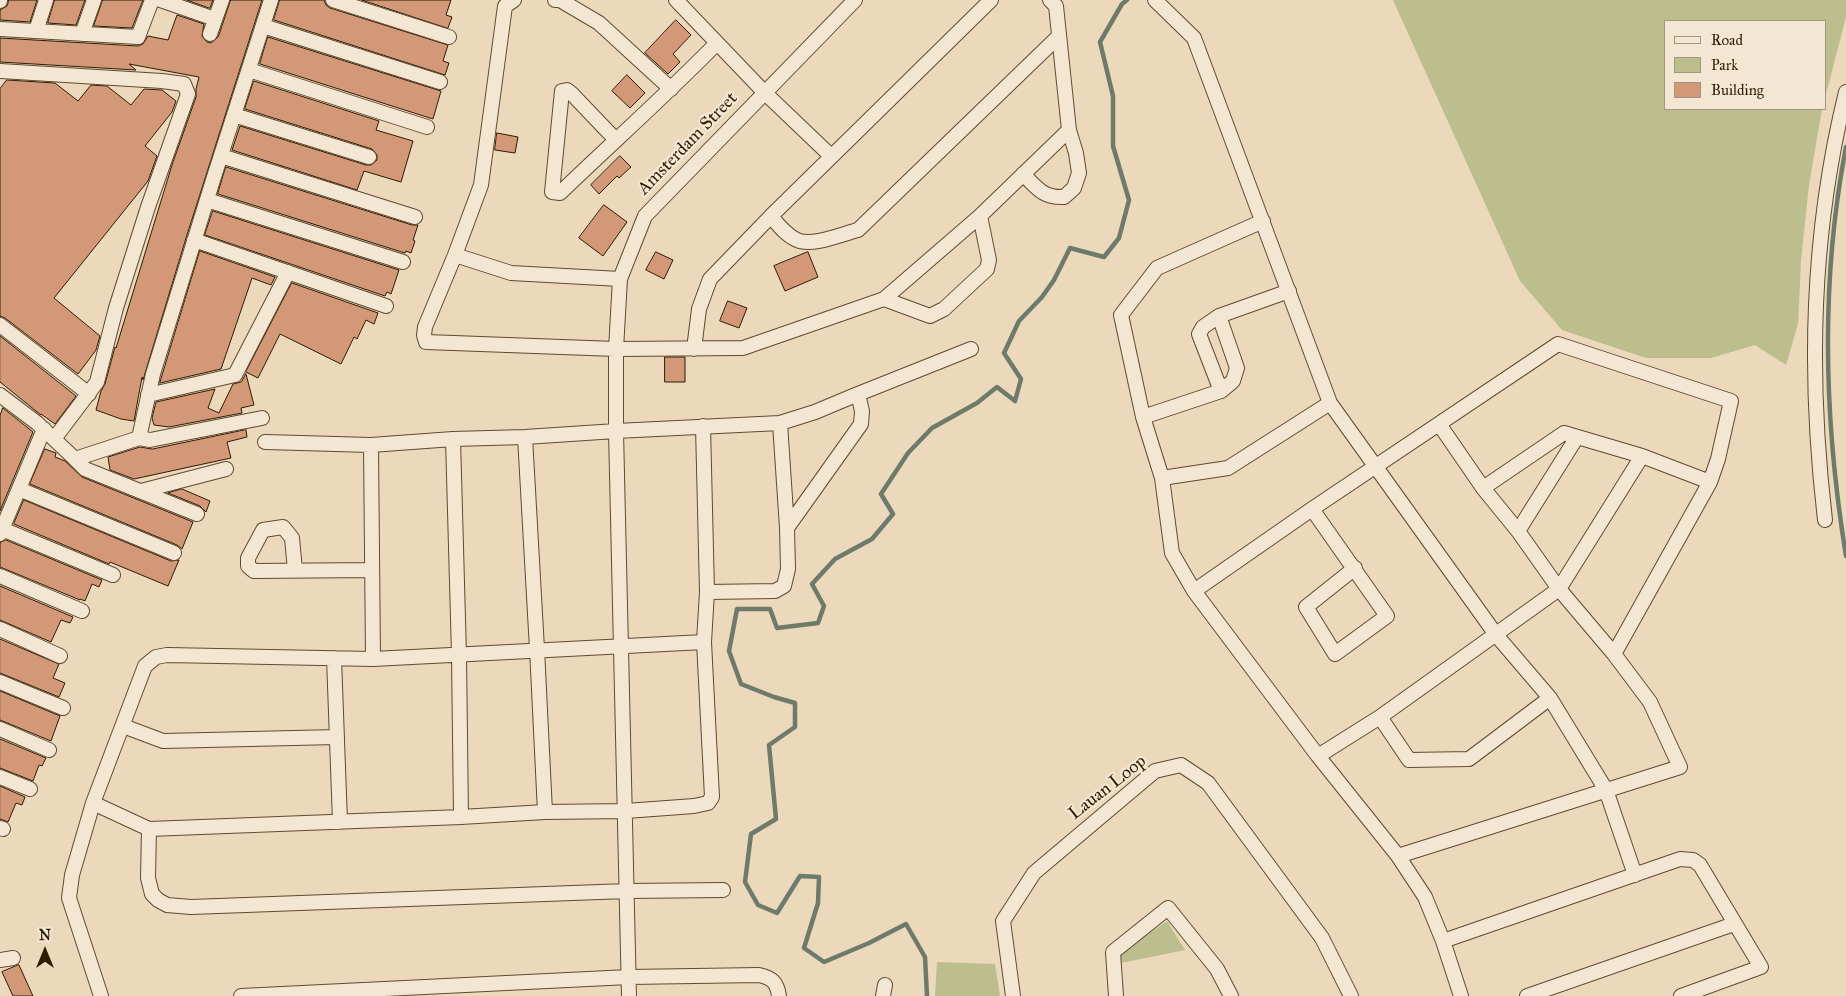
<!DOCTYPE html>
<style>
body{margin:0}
#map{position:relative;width:1846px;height:996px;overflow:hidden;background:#ecd8bb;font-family:"IM FELL Great Primer",serif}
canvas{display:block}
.legend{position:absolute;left:1664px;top:20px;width:162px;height:90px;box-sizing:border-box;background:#f3e6d3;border:1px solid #a4957f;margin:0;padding:6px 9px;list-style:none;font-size:15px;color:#2e1c01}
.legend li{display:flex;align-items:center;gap:10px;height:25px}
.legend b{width:25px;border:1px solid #a4957f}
.north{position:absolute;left:20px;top:926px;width:50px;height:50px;-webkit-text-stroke:4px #f3e6d3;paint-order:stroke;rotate:0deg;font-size:14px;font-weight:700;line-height:20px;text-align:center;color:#2e1c01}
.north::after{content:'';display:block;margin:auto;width:18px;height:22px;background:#2e1c01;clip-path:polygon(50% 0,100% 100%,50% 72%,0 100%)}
</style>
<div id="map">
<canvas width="1846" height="996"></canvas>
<ul class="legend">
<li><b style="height:6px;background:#f3e6d3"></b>Road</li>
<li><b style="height:14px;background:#bcbe8d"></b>Park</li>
<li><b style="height:14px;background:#d29878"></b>Building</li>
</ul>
<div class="north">N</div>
</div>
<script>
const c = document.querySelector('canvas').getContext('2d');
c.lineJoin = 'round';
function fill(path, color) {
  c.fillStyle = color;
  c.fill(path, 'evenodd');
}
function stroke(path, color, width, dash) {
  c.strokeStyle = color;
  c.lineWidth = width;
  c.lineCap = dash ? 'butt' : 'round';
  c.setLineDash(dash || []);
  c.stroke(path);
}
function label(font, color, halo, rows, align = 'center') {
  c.font = font + ' "IM FELL Great Primer",serif';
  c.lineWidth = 4.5;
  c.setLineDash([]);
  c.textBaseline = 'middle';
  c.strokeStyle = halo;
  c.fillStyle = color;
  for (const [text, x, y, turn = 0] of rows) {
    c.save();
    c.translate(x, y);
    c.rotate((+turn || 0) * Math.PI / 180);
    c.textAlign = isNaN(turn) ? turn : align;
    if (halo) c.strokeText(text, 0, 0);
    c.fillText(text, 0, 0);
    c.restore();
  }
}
fill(new Path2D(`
 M1393,0H1846V17L1825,98V21H1665V109H1822L1809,185L1801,261L1798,324L1786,365L1755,345L1711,358H1646L1562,330L1520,281Z
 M1167,921L1185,950L1121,963L1120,953Z
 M937,962L995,964L1000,996H935Z`), '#bcbe8d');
stroke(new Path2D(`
 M1846,147C1820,282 1824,421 1846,556
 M927,996L925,957L906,924L869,943L824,962L804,948L818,903L819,877L800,876L777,913L758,905L745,882L751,834L776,819L769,745L795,727V703L774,697L741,684L729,651L737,609H770L777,628L818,623L824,606L812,584L835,559L872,539L893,514L881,494L908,453L932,428L977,403L997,387L1015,401L1021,379L1004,353L1019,321L1042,297L1054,280L1070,248L1104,257L1119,238L1129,200L1113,146V96L1100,42L1122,4L1127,0`), '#6e7b6a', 4.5);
const building = new Path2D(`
 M9,0H37L30,22L0,20V10L7,6Z
 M55,0H85L76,25L48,23Z
 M103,0H143L132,28L94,26Z
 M187,0H213L210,8Z
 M231,0H262L186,238L143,380L142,377L134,421L121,419L96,410L101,391L105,384L115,347L116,348L172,165L196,97V89L199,77L129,64L136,70L0,62V38L138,46L143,44L148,36L168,40L177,15L204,24L202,36L207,42L211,43L218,37Z
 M280,0H324L326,5L330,8L448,45L443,61L449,63L445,75L274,20Z
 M362,0H451L446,15L452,17L448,28Z
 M676,20L691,35L673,54L680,62L668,74L645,53Z
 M268,37L441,91L433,119L260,64Z
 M627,75L645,93L630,108L612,91Z
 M7,80L55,83L78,101L91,85L107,86L131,105L144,89L162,90L176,101L172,112L145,146L157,156L148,181L54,298L100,336L96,350L78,374L5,318L0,316V89Z
 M254,81L379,121L376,130L413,141L401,182L364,171L357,190L232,150L240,126L366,165H371L377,160V155L372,149L245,109Z
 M497,133L518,137L515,153L495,150Z
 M620,156L631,167L619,178L617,176L599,194L591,185Z
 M226,167L412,225H418L413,240L415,241L411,253L406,251L405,253L218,194Z
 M604,205L627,222L603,256L579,238Z
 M213,211L399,270L391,294L387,292L385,296L205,235Z
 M200,251L275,277L271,285L252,278L221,369L160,383Z
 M656,252L673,260L664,279L646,270Z
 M808,252L818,277L785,291L774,266Z
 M292,283L378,313L374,324L366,320L357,339L354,337L341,364L280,334L258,378L246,372Z
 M728,301L747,308L739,328L720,321Z
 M0,336L76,396L55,424L41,414V415L0,382Z
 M665,357H685V382H665Z
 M246,374L254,405L241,408L242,413L169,427L154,425L152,418L156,402L215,389L208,408L219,413L233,384L241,382Z
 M3,408L33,432L0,511V416Z
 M246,430L247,437L227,442L231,458L134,479L110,470L108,457L140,447L152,449Z
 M45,449L56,453L55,457L65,461L82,477L193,522L182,549L177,545L30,484Z
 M182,489L210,501L206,512L200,506L168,493Z
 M24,500L171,561L179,560L168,586L110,562L109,564L14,524Z
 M6,540L102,580L99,587L92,584L85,601L80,599V600L0,567V543Z
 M0,586L73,617L70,623L61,620L51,642L0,620Z
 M0,639L59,664L53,678L65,683L59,697L0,673Z
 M0,691L60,716L51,741L0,720Z
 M0,739L46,758L42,766L39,765L33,781L0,768Z
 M0,786L25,797L22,805L16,803L8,822L0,819Z
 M19,965L33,996H13L2,972Z`);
fill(building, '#d29878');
stroke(building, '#2e1c01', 1);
const minor = new Path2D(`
 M160,0L215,19
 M333,0L449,37
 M514,0L505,6L481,185L455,255L425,327L424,335L426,342L616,349L743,348L884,299L980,216L1069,130
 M555,0H560L599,23L671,89
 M676,0L765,93L831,156
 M991,0L771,216C778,225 786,235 797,240C812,247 842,234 858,230L1059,36
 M1155,0L1194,38L1330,403L1497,636L1550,698L1606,790L1635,875
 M0,1V0
 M263,26L440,82
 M0,29L138,37L152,0
 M36,31L46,0
 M82,34L94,0
 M210,34L222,0
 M249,70L427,127
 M0,71L162,81L184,84L188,94L148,207L116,308L97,382L54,439
 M234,115L369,157
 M615,139L572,94L567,90L562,91L552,192L560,193C612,143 666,95 717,43
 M221,156L415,217
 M1023,174C1037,188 1043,198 1064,197L1074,188L1079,173L1076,153L1069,130L1056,6L1050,0
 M207,200L403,262
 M1263,221L1157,268L1121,315L1143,417L1162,478L1172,553L1194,591L1318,756L1398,856L1425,897L1443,941L1461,996
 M194,240L386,306
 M455,255L511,273L620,279
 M884,299L930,316L944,309L987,269L989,260L980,216
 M1219,316L1203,327L1199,334L1221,391
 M0,325L89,394
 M694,349L699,309L710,279L771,216
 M858,394L971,349
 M0,395L37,423L75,459L139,438L153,374L213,180L271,0
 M148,395L235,375L288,272
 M1143,417L1221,391L1233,381L1237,368L1219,316L1289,291
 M780,423L787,528
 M703,426L707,592
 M525,437L537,649L545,812
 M139,438L150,440L262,418
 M453,439L459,655L461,817
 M265,442L371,445
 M75,459L85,469L197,514
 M1162,478L1228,468L1330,403
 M1483,488L1564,433L1642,456L1710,482
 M19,489L174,553
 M141,491L226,469
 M1312,509L1387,616L1335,654L1306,607L1355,568
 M1825,520C1808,374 1811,235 1846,92
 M2,529L113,575
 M1518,531L1577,437
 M0,534L44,429
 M295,570L292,538L283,527L263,530L248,558V566L254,571L372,570
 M0,576L82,611
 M1194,591L1312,509L1558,344L1731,401L1718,459L1710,482L1614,654
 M0,629L60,656
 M334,658L340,822
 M0,682L63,708
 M1380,717L1409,760L1469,759L1550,698
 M123,726L163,741L337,737
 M0,729L49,750
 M1318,756L1380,717L1559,589L1642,456
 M0,777L30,789
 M93,803L149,829L461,817L545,812L626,811L694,806L708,803L712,797L704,642L707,592L775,591L784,586L788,569L787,528L861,424L862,411L858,394L815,412L780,423L616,431L525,437L453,439L371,445L373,659
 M0,828L3,829
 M149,829L148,878L152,894L158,900L167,905L191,907L627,891L723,890
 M1398,856L1680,767L1650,702L1614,654L1559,589L1518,531L1483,488L1439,424
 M1443,941L1680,859L1693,860L1700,865L1761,967L1681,996
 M0,960L13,958
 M101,996L69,898L72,875L93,803L145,666L156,657L167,655L373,659L704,642
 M241,996L629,977L759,975C772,978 777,982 779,996
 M629,996L616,431V349L620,279L645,216L855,0
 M883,996L885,985
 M1013,996L1003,921L1034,873L1155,771L1181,765L1208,783L1322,938L1351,996
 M1116,996L1113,952L1168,908L1217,969L1231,996
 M1527,996L1734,924`);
stroke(minor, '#5e4b30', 16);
stroke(minor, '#f3e6d3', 14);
label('18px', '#2e1c01', '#f3e6d3', [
 ["Amsterdam Street",688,144,-46],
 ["Lauan Loop",1108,788,-38]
]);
</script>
